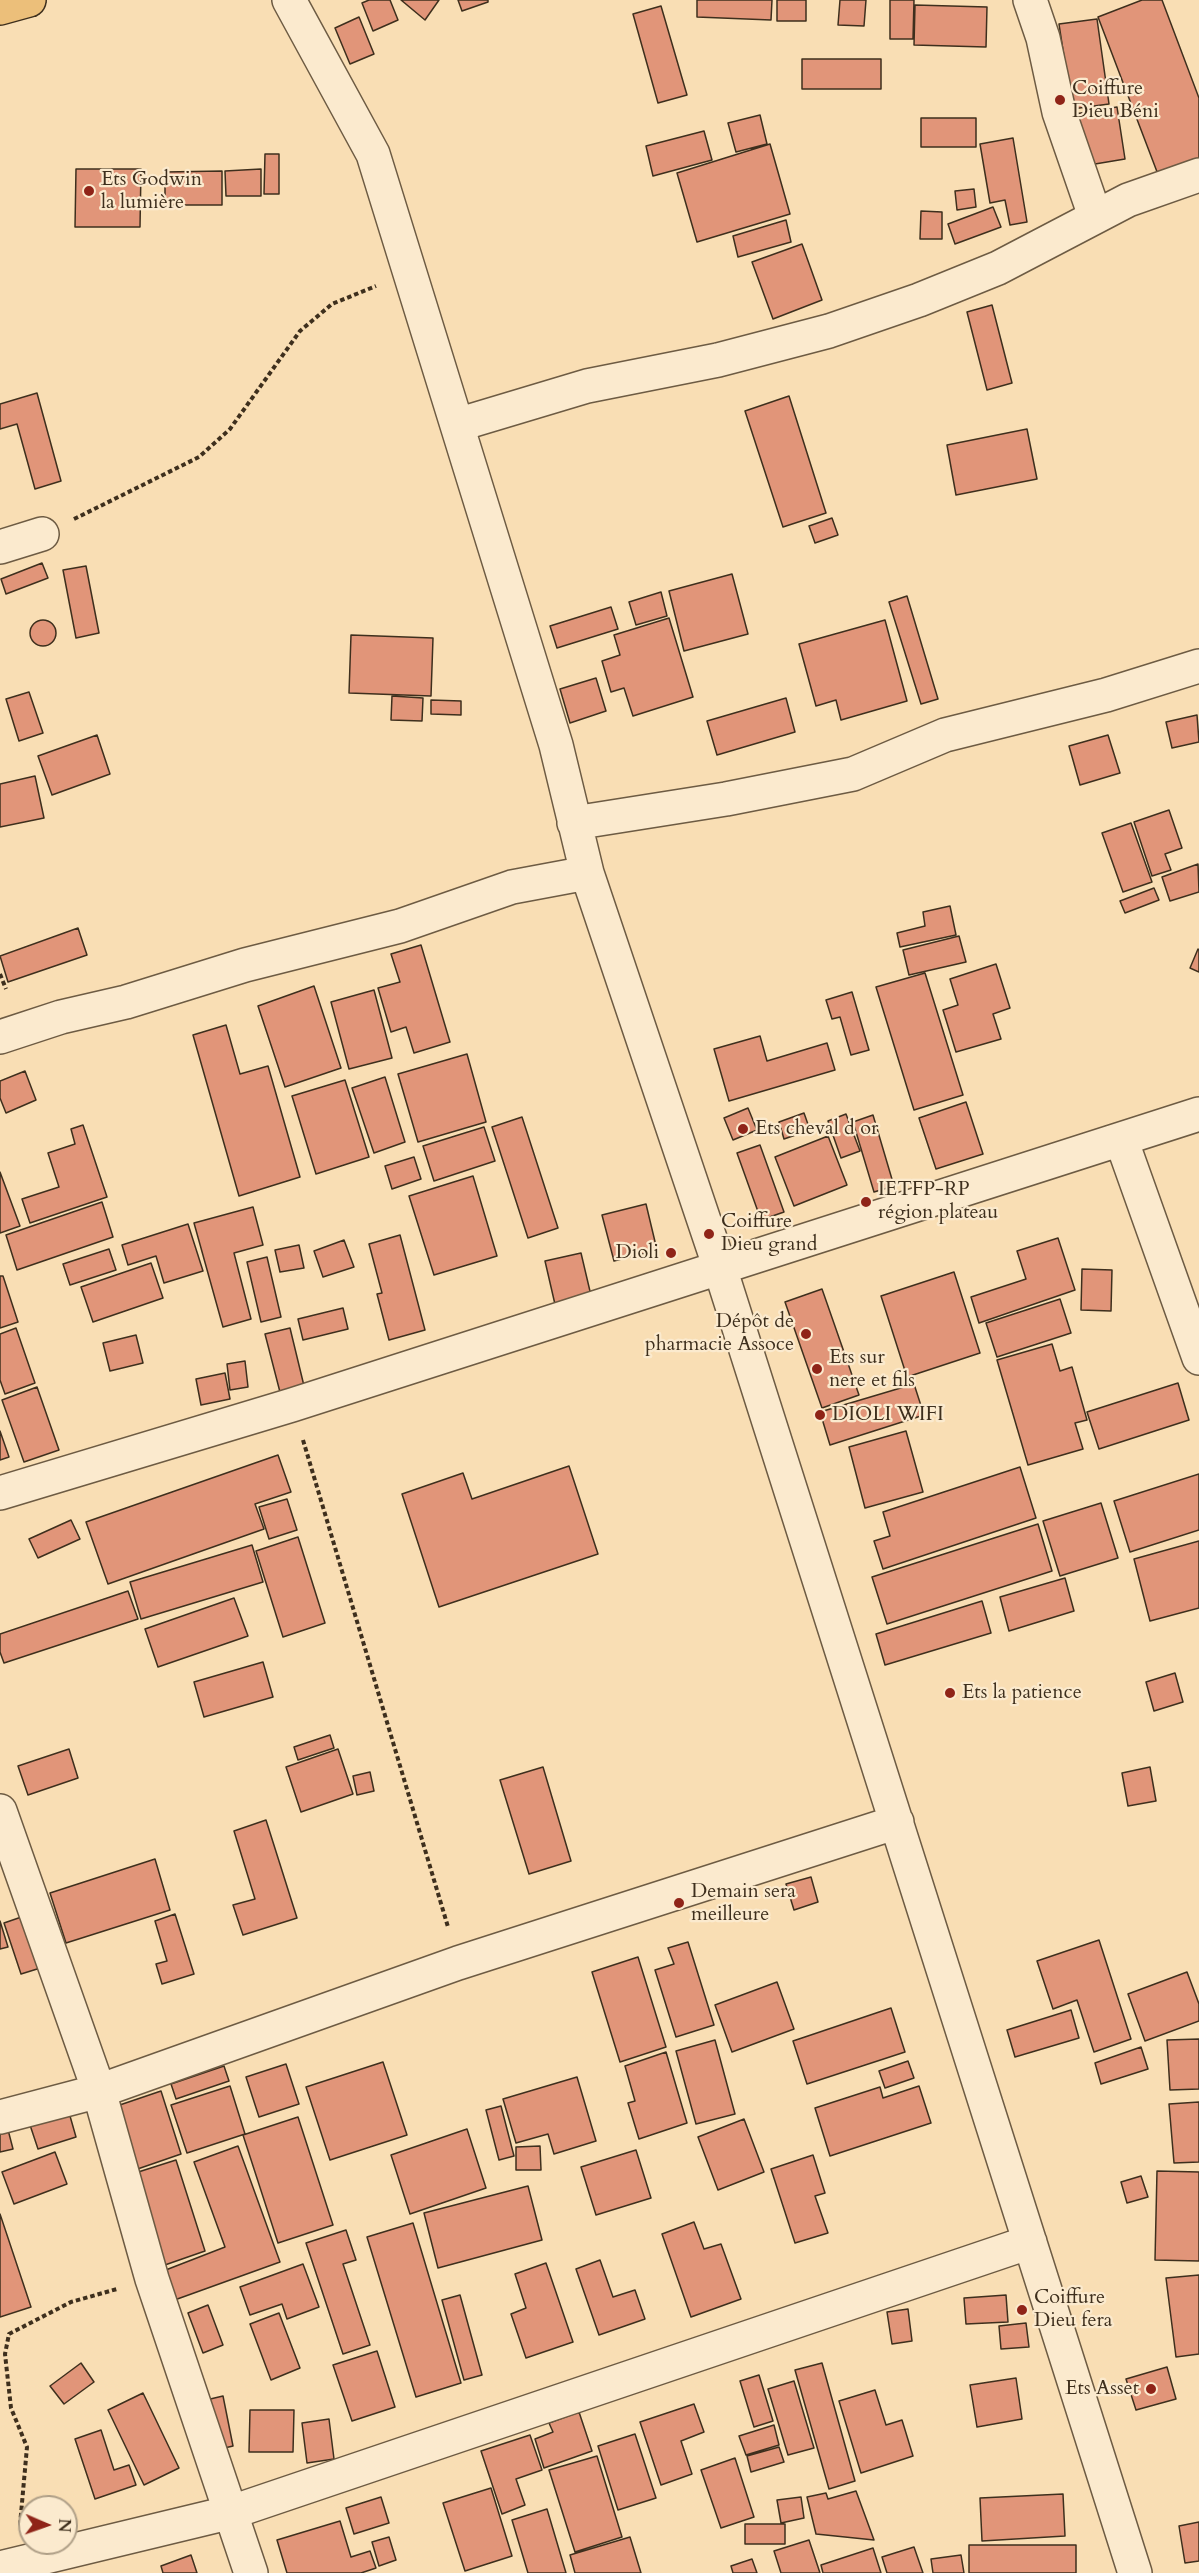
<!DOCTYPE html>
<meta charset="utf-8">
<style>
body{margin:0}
#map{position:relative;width:1199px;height:2573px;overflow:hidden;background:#f9deb4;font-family:Cardo,serif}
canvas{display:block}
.north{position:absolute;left:18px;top:2495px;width:60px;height:60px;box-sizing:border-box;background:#fbeace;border:2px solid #af9f87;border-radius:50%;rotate:92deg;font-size:16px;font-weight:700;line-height:24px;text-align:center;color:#3e2f1d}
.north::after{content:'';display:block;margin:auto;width:21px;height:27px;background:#8f2418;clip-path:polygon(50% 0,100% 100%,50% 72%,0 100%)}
</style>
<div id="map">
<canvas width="1199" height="2573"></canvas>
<div class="north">N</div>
</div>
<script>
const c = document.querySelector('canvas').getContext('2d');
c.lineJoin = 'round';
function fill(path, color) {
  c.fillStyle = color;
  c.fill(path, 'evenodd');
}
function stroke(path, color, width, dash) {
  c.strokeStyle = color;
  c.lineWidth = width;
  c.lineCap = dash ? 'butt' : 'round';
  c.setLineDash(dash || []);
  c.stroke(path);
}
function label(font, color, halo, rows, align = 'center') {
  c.font = font + ' Cardo,serif';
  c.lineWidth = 4.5;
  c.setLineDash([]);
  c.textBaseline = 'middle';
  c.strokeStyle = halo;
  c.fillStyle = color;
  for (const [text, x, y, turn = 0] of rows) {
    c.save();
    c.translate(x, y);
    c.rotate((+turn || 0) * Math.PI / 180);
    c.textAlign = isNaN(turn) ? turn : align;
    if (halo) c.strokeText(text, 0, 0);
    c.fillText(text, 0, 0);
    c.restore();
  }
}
const building = new Path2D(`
 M369,0H390L398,20L373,31L362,3Z
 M401,0H439L425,20Z
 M458,0H488V2L462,11Z
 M697,0H772L771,20L697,17Z
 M777,0H806V21H777Z
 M840,0H866L864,26L838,25Z
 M890,0H914L913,39H890Z
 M1142,0H1162L1199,98V162L1159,177L1098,17Z
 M915,5L987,7L986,47L914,45Z
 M661,6L687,95L658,103L633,14Z
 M359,17L374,54L350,64L335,28Z
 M1097,19L1109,104L1072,109L1059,24Z
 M802,59H881V89H802Z
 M1117,107L1125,159L1083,166L1075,114Z
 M760,115L767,144L736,152L728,123Z
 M921,118H976V147H921Z
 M704,131L712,160L653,176L646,146Z
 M1013,138L1027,222L1010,225L1005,200L990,203L980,144Z
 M770,144L790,214L697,242L677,173Z
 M265,154H279V194H264Z
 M76,169H141L140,227H75Z
 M261,169V196H226L225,171Z
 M222,171V205H165V172Z
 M974,189L976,207L957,210L955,191Z
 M993,207L1001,227L955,244L948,224Z
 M921,211L942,212V239H920Z
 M786,220L791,242L738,257L733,236Z
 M802,244L822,300L773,319L752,262Z
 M992,305L1012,383L987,390L967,312Z
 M37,393L61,481L35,489L17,424L0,429V404Z
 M789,396L826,513L783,527L745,411Z
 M1027,429L1037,479L956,495L947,445Z
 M832,518L838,535L815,543L809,526Z
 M42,563L48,578L6,594L1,579Z
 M86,566L99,633L76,638L63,570Z
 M732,574L748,634L684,651L669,591Z
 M661,592L667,616L636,625L629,602Z
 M907,596L938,699L921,704L889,602Z
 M611,607L618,629L557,648L550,626Z
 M669,618L693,697L633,716L624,688L611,692L602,661L620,655L614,635Z
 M30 633a13 13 0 1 1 26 0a13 13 0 1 1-26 0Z
 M885,620L907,701L841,720L836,700L816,706L799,644Z
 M351,635L433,638L431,696L349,693Z
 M596,678L606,711L570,723L560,689Z
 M29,692L43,733L19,741L6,699Z
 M392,696L423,698L422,721L391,720Z
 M786,698L795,732L717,755L707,721Z
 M431,700L461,701V715L431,714Z
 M1197,715L1199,742L1172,748L1166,722Z
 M97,735L110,774L52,795L38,756Z
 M1108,735L1120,773L1080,785L1069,746Z
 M35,776L44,818L0,827V784Z
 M1169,810L1182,848L1165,854L1171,870L1152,876L1134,822Z
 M1131,823L1152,882L1123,892L1102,833Z
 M1198,864L1199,892L1170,901L1162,877Z
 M1154,888L1159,900L1125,913L1120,901Z
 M950,906L956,935L900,947L897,933L925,926L923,912Z
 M78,928L87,955L8,982L0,956Z
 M959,936L966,962L909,975L903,950Z
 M421,945L450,1042L414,1053L406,1027L391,1032L378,988L400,982L391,954Z
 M1198,949L1199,950V972L1190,968Z
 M996,964L1010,1008L993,1014L1001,1039L956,1052L943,1010L958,1005L950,979Z
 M925,973L963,1095L914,1110L876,987Z
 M314,986L341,1068L285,1087L258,1006Z
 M374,990L392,1058L349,1069L331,1002Z
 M852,992L869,1050L851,1055L840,1017L832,1019L826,1000Z
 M226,1025L240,1074L268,1066L300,1177L239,1196L193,1035Z
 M760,1036L767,1061L827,1043L835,1070L729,1101L714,1049Z
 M467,1054L486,1122L418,1142L398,1074Z
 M25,1071L36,1100L6,1113L0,1098V1081Z
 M385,1077L405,1142L374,1153L352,1088Z
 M345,1080L369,1157L316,1174L292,1096Z
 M966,1102L983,1154L936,1169L919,1118Z
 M748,1108L757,1130L733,1140L724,1118Z
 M804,1113L810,1130L784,1139L779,1122Z
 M846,1114L860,1151L841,1158L828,1121Z
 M873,1115L894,1186L874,1192L853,1122Z
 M522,1117L558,1228L528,1238L492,1127Z
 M83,1125L107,1197L30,1223L22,1199L59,1187L48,1153L75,1144L71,1129Z
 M484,1127L495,1161L434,1181L423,1146Z
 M828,1136L847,1185L794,1206L775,1157Z
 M760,1145L784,1212L761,1220L737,1153Z
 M414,1157L421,1179L392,1189L385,1166Z
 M0,1172L20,1226L0,1233Z
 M473,1176L497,1256L434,1275L409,1196Z
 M102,1202L113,1237L17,1270L6,1235Z
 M646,1204L657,1250L614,1261L602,1215Z
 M253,1207L263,1245L234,1253L251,1319L223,1327L194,1223Z
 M188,1224L203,1271L164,1283L156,1256L128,1265L122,1245Z
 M400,1235L425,1330L389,1340L377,1294L382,1293L369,1244Z
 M1058,1238L1075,1290L979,1323L971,1297L1026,1279L1017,1251Z
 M344,1240L354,1267L323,1277L314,1251Z
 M299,1245L304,1268L280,1272L275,1250Z
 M109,1249L116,1270L70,1285L63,1264Z
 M581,1253L593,1304L557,1313L545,1261Z
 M267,1257L281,1317L261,1322L247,1262Z
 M151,1263L163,1298L93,1322L81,1287Z
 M1082,1269L1112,1270L1111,1311L1081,1310Z
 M954,1272L980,1353L907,1377L881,1296Z
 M0,1276H3L18,1322L0,1328Z
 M822,1289L859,1395L822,1408L785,1302Z
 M1060,1299L1071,1333L997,1357L986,1323Z
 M343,1308L348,1329L303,1340L298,1319Z
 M16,1328L35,1383L5,1394L0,1380V1334Z
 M290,1328L305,1390L281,1396L265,1334Z
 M136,1335L143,1363L110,1371L103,1343Z
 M1052,1344L1060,1371L1072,1367L1087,1420L1075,1423L1083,1449L1028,1465L997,1360Z
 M245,1361L248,1387L230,1390L227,1364Z
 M225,1373L230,1399L201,1405L196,1379Z
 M1178,1383L1189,1420L1099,1449L1087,1412Z
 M914,1384L924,1415L830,1445L820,1412Z
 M37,1387L59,1450L24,1462L2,1400Z
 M0,1431L9,1457L0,1460Z
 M906,1431L923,1492L865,1508L849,1447Z
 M278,1455L291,1492L255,1504L264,1529L108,1584L86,1522Z
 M569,1466L598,1554L439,1607L402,1494L463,1473L472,1499Z
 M1020,1467L1036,1518L883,1569L874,1541L890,1536L883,1512Z
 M1199,1474V1530L1130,1552L1114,1501Z
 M287,1499L297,1530L269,1539L259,1507Z
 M1101,1503L1118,1558L1060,1576L1043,1521Z
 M71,1520L80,1539L38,1558L29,1539Z
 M1038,1524L1052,1571L887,1624L872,1577Z
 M298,1537L325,1623L283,1637L256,1551Z
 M1199,1541V1608L1150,1621L1134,1559Z
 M252,1545L263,1582L141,1619L130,1582Z
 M1065,1578L1074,1611L1009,1631L1000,1597Z
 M128,1591L138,1619L4,1663L0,1652V1634Z
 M234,1598L248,1636L158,1667L145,1629Z
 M982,1601L991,1633L885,1665L876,1634Z
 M263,1662L273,1697L204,1717L194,1682Z
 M1175,1673L1183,1702L1154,1711L1146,1682Z
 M330,1735L334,1748L298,1760L294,1747Z
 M69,1749L78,1778L28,1795L18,1766Z
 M338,1749L353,1794L301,1812L286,1767Z
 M543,1767L571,1861L529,1874L500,1780Z
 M1150,1767L1156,1801L1128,1806L1122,1773Z
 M370,1772L374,1791L357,1795L353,1776Z
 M266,1820L297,1918L243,1935L233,1905L255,1899L234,1831Z
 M155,1859L170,1910L66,1943L50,1893Z
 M811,1877L818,1902L794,1910L786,1884Z
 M33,1913L50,1965L21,1974L4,1923Z
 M175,1914L194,1974L162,1984L156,1964L167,1961L155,1921Z
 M0,1921L8,1947L0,1949Z
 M1099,1940L1131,2039L1094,2052L1077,2000L1053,2009L1037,1961Z
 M688,1942L714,2025L676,2037L655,1970L674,1964L668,1948Z
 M638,1957L666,2047L620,2062L592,1972Z
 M1187,1972L1199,2004V2021L1145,2041L1128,1994Z
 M777,1982L794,2029L732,2052L715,2005Z
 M891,2008L905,2052L807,2084L793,2041Z
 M1071,2010L1079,2038L1015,2057L1007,2030Z
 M1199,2039V2089L1170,2090L1167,2040Z
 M715,2040L735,2114L696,2124L676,2051Z
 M1141,2047L1148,2069L1101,2084L1095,2063Z
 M666,2052L687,2123L639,2139L628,2103L635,2101L625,2066Z
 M908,2061L914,2078L885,2088L879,2071Z
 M383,2062L407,2135L330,2160L306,2087Z
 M286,2064L299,2104L259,2117L246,2077Z
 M224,2066L229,2081L176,2099L171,2084Z
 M577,2077L596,2141L554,2154L548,2134L516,2143L503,2099Z
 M230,2086L245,2134L187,2153L171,2105Z
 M919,2086L931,2123L830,2156L815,2108L880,2087L883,2098Z
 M161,2091L181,2154L126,2173L105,2110Z
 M1199,2102V2162L1174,2163L1169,2104Z
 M501,2106L514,2156L499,2160L486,2110Z
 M68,2109L76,2137L38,2149L29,2122Z
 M298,2117L333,2225L278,2243L243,2135Z
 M744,2119L764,2172L718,2190L698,2137Z
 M6,2122L13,2149L0,2152V2124Z
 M467,2129L486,2188L410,2214L391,2155Z
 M238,2146L280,2262L169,2302L158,2273L225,2247L194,2162Z
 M540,2146L541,2170H516V2147Z
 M636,2150L651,2198L596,2215L581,2167Z
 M55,2152L67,2184L14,2204L2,2172Z
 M813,2155L825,2193L815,2196L828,2233L795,2243L771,2169Z
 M176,2160L205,2251L162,2266L132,2174Z
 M1157,2171L1199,2172V2261L1155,2260Z
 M1141,2176L1148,2197L1127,2203L1121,2182Z
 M528,2186L542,2240L438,2268L424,2213Z
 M0,2214L31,2307L0,2317Z
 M694,2222L704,2249L721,2244L741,2299L691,2317L662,2234Z
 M413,2223L461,2383L416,2397L367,2237Z
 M346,2230L356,2260L343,2264L370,2345L343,2354L306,2243Z
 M600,2260L613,2297L635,2290L645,2319L599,2335L576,2269Z
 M546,2263L573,2342L526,2358L511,2314L526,2308L515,2274Z
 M303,2264L319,2307L287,2319L282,2304L250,2315L240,2287Z
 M1199,2275V2354L1176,2357L1166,2278Z
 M460,2295L482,2375L464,2380L442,2300Z
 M1006,2295L1008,2322L966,2324L964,2298Z
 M208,2305L223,2345L203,2353L188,2313Z
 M908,2309L912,2341L892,2344L887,2312Z
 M279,2313L300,2368L271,2380L250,2324Z
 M1026,2323L1029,2347L1001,2349L999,2326Z
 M377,2351L395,2407L352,2421L333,2365Z
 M81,2363L94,2382L64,2404L50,2386Z
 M822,2363L855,2481L829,2489L795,2370Z
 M1167,2367L1176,2399L1136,2410L1126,2379Z
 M759,2375L773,2421L754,2427L740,2381Z
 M1016,2378L1022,2419L977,2427L970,2385Z
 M794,2381L814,2448L788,2455L768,2389Z
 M875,2390L886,2425L902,2420L913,2456L861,2473L839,2401Z
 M143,2393L179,2468L144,2485L108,2410Z
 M223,2396L233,2446L216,2450L206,2400Z
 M694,2404L704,2432L681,2441L692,2474L661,2485L640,2422Z
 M250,2410H294L293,2452H249Z
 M579,2412L592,2451L544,2468L535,2439L553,2432L549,2423Z
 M329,2419L334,2459L307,2463L302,2423Z
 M774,2425L779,2445L746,2455L739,2436Z
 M101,2430L114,2470L129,2465L136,2485L95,2499L75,2439Z
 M635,2434L656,2498L618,2510L598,2446Z
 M530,2435L542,2470L516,2479L525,2505L502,2514L481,2451Z
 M779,2447L784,2462L751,2472L747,2456Z
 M597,2456L622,2537L575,2552L549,2470Z
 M735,2458L754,2517L721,2528L701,2470Z
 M491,2488L512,2556L465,2571L443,2503Z
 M856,2491L874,2540L816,2534L807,2497L826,2493L828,2499Z
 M1063,2494L1065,2536L982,2541L980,2498Z
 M381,2497L389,2523L354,2534L346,2508Z
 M801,2497L804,2518L781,2523L777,2500Z
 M547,2509L566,2573H528L512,2520Z
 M340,2521L351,2557L370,2551L376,2568L361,2573H287L277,2540Z
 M1199,2522V2561L1185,2563L1179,2526Z
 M745,2524H785V2544H745Z
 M389,2537L396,2560L379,2566L372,2542Z
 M630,2537L641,2573H575L570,2555Z
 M809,2540L820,2573H781L774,2551Z
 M969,2545H1076V2573H969Z
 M914,2547L923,2573H887L882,2557Z
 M873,2548L881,2573H823L821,2565Z
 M191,2555L197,2573H163L161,2566Z
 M961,2555L964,2573H933L931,2559Z
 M752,2559L757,2573H733L731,2566Z`);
fill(building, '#e19579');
stroke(building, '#3e2f1d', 1.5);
const minor = new Path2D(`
 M289,0L373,154L556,745L587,873L720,1268L1135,2573
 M1030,0L1043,38L1059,112L1095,216
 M457,425L587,386L718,360L829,331L919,300L998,268L1128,200L1199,175
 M0,547L42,534
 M574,823L726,799L853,774L945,735L1106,695L1199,666
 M0,1037L61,1017L126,1002L245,965L400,926L512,887L587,873
 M1121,1139L1199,1358
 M0,1493L292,1405L1199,1114
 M0,1811L99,2091L152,2279L251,2573
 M0,2117L99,2091L458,1963L897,1822
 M0,2568L232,2512L1030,2242`);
const trunk = new Path2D(`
 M0,8L29,0`);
stroke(minor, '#6d5b43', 36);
stroke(trunk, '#3e2f1d', 36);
stroke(new Path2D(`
 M74,519L199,457L230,429L300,331L332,304L376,286
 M0,974L6,989
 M303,1440L448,1927
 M20,2525L27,2447L11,2408L5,2354L9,2334L71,2302L117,2289`), '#3e2f1d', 4, [4.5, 3]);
stroke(minor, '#fbeace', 33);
stroke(trunk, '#ecbf7a', 33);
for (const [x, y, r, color] of [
 [1060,100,6,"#8f2418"],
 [89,191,6,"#8f2418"],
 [743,1129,6,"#8f2418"],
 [866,1202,6,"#8f2418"],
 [709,1234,6,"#8f2418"],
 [671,1253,6,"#8f2418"],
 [806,1334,6,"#8f2418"],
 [817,1369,6,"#8f2418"],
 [820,1415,6,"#8f2418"],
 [950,1693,6,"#8f2418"],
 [679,1903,6,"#8f2418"],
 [1022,2310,6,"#8f2418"],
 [1151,2389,6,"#8f2418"]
]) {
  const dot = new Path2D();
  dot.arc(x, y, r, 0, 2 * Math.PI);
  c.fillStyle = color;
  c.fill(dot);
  stroke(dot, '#fbeace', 2);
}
label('20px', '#3e2f1d', '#fbeace', [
 ["Coiffure",1072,89],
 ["Dieu Béni",1072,112],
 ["Ets Godwin",101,180],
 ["la lumière",101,203],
 ["Ets cheval d or",755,1129],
 ["IETFP-RP",878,1190],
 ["région plateau",878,1213],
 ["Coiffure",721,1222],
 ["Dieu grand",721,1245],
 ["Dioli",659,1253,"right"],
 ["Dépôt de",794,1322,"right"],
 ["pharmacie Assoce",794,1345,"right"],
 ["Ets sur",829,1358],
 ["nere et fils",829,1381],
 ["DIOLI WIFI",832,1415],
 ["Ets la patience",962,1693],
 ["Demain sera",691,1892],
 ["meilleure",691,1915],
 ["Coiffure",1034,2298],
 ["Dieu fera",1034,2321],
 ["Ets Asset",1139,2389,"right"]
], 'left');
</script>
